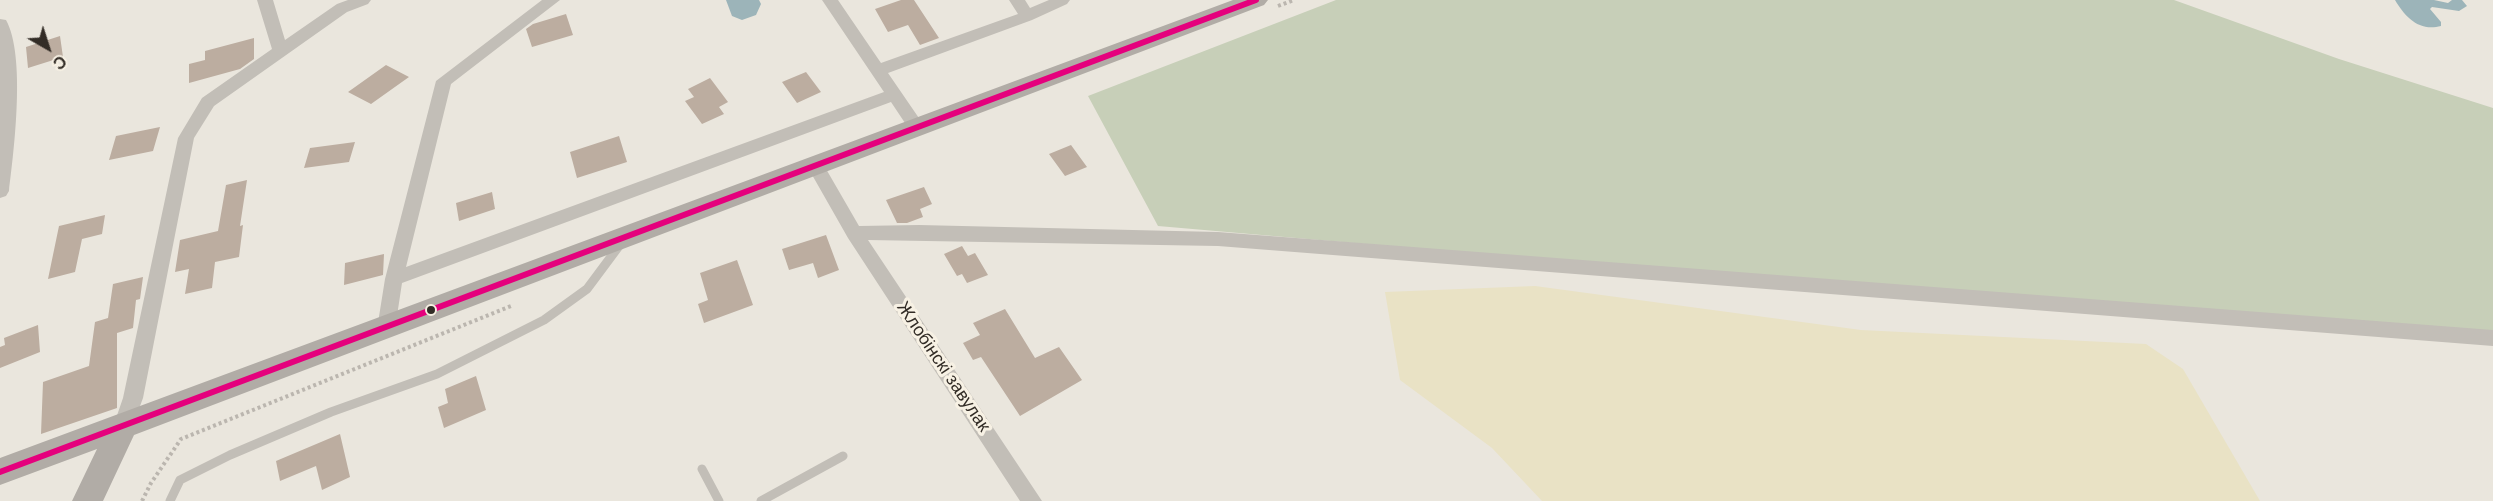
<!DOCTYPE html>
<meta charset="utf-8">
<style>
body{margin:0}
#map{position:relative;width:2493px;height:501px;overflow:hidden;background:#eae6dd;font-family:Helvetica,sans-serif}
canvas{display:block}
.north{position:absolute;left:18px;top:18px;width:60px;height:60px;-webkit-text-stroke:4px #f7f1e4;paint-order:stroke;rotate:141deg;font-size:16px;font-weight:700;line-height:24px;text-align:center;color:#322c26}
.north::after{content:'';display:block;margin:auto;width:21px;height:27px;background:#322c26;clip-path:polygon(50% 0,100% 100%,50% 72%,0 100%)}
</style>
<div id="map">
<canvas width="2493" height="501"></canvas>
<div class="north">С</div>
</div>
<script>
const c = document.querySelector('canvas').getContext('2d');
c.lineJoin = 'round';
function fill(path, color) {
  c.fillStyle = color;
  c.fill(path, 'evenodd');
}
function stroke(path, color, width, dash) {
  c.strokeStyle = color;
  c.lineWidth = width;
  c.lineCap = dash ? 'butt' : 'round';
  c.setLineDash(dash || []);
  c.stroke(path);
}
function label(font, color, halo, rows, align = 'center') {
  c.font = font + ' Helvetica,sans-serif';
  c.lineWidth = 6;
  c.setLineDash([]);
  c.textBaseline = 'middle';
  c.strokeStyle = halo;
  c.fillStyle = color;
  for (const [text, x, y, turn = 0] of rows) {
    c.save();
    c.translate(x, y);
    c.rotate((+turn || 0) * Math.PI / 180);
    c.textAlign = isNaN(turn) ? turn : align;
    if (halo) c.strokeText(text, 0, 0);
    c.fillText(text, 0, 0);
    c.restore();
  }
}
fill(new Path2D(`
 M1336,0H2174L2339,59L2493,108V333L2023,301L1158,226L1088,96Z`), '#c7cfb8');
fill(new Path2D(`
 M1535,286L1861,330L2146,344L2183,369L2260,501H1542L1492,448L1400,380L1385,292Z`), '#e9e2c5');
fill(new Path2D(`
 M726,0H759L761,4L756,15L742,20L732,16Z
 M2395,0H2434L2448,3L2452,0H2462L2467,6L2459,11L2432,7L2430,9L2441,22V26C2419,32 2405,17 2395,0Z`), '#9cb4b9');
fill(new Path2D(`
 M901,0H914L939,38L920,45L908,25L888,32L875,9Z
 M566,14L573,35L532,47L526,29L533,24Z
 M60,36L63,57L28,68L26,47Z
 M254,38V59L240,69L189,83V64L205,60V51Z
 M386,65L409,77L371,104L348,92Z
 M806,72L821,92L797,103L782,82Z
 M710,78L728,102L719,107L724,114L702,124L685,101L694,97L688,89Z
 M160,127L153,151L109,160L116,136Z
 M619,136L627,162L577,178L570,152Z
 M355,142L349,162L304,168L310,148Z
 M1071,145L1087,167L1065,176L1049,154Z
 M247,180L240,226L243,225L239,257L215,262L212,288L185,294L189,269L175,272L180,240L218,231L226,185Z
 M924,187L932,204L920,209L923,217L907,223H897L886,200Z
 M492,192L495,209L459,221L456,203Z
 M105,215L102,234L82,239L75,272L48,279L59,226Z
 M826,235L839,270L818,278L813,263L789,270L782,249Z
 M962,246L968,256L975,253L988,275L967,283L962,274L957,276L944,254Z
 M384,254L383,275L344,285L345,263Z
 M737,260L753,305L704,323L698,304L708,300L700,273Z
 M143,277L140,299L136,300L133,328L117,333V408L41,434L43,382L89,366L95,322L108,318L113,284Z
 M1005,309L1035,358L1059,347L1082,380L1020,416L981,357L973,360L963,343L980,335L973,323Z
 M38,325L40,352L0,368V347L5,345L4,338Z
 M476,376L486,410L444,428L438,407L448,403L445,389Z
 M340,434L350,477L322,490L316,466L280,481L276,461Z`), '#bcada0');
stroke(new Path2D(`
 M1278,6L1294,0
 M142,501L151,483L181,439L511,306`), '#bbb6af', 4, [3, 3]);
stroke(new Path2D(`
 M702,469L719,501
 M170,501L180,480L230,455L331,412L437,374L544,320L587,289L622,242
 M761,501L843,456`), '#c2beb7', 9);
fill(new Path2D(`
 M257,0H273L285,40L337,4L348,0H371L368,4L347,12L214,106L194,138L143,398L130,433L123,436L116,433L113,427L123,398L178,138L202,98L272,49Z
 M542,0H560L451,84L406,267L884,92L822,0H838L881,63L1018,14L1009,0H1025L1030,8L1049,0H1070L1067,4L1032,20L888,73L923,124L925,128L923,132H911L891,102L402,283L395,329L393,334L386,337L379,334L377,329L385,279L436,81Z
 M0,19L6,20C26,56 14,150 9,191L6,196L0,198Z
 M816,160L822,162L859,226L919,225L1218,232L2493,330V346L1218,246L868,240L1042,501H1020L848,238L807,166L810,162Z`), '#c2beb7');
fill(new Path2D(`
 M1233,0H1268L1264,5L134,435L103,501H72L97,449L0,485V458Z`), '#b1aca6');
stroke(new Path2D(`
 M0,472L1256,0`), '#e5007d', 6);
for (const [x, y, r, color] of [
 [431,310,5,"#322c26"]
]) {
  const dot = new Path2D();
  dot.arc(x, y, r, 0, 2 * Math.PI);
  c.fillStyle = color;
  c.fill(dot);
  stroke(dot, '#f7f1e4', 2);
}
label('18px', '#322c26', '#f7f1e4', [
 ["Жлобінскі завулак",943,367,56]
]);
</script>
